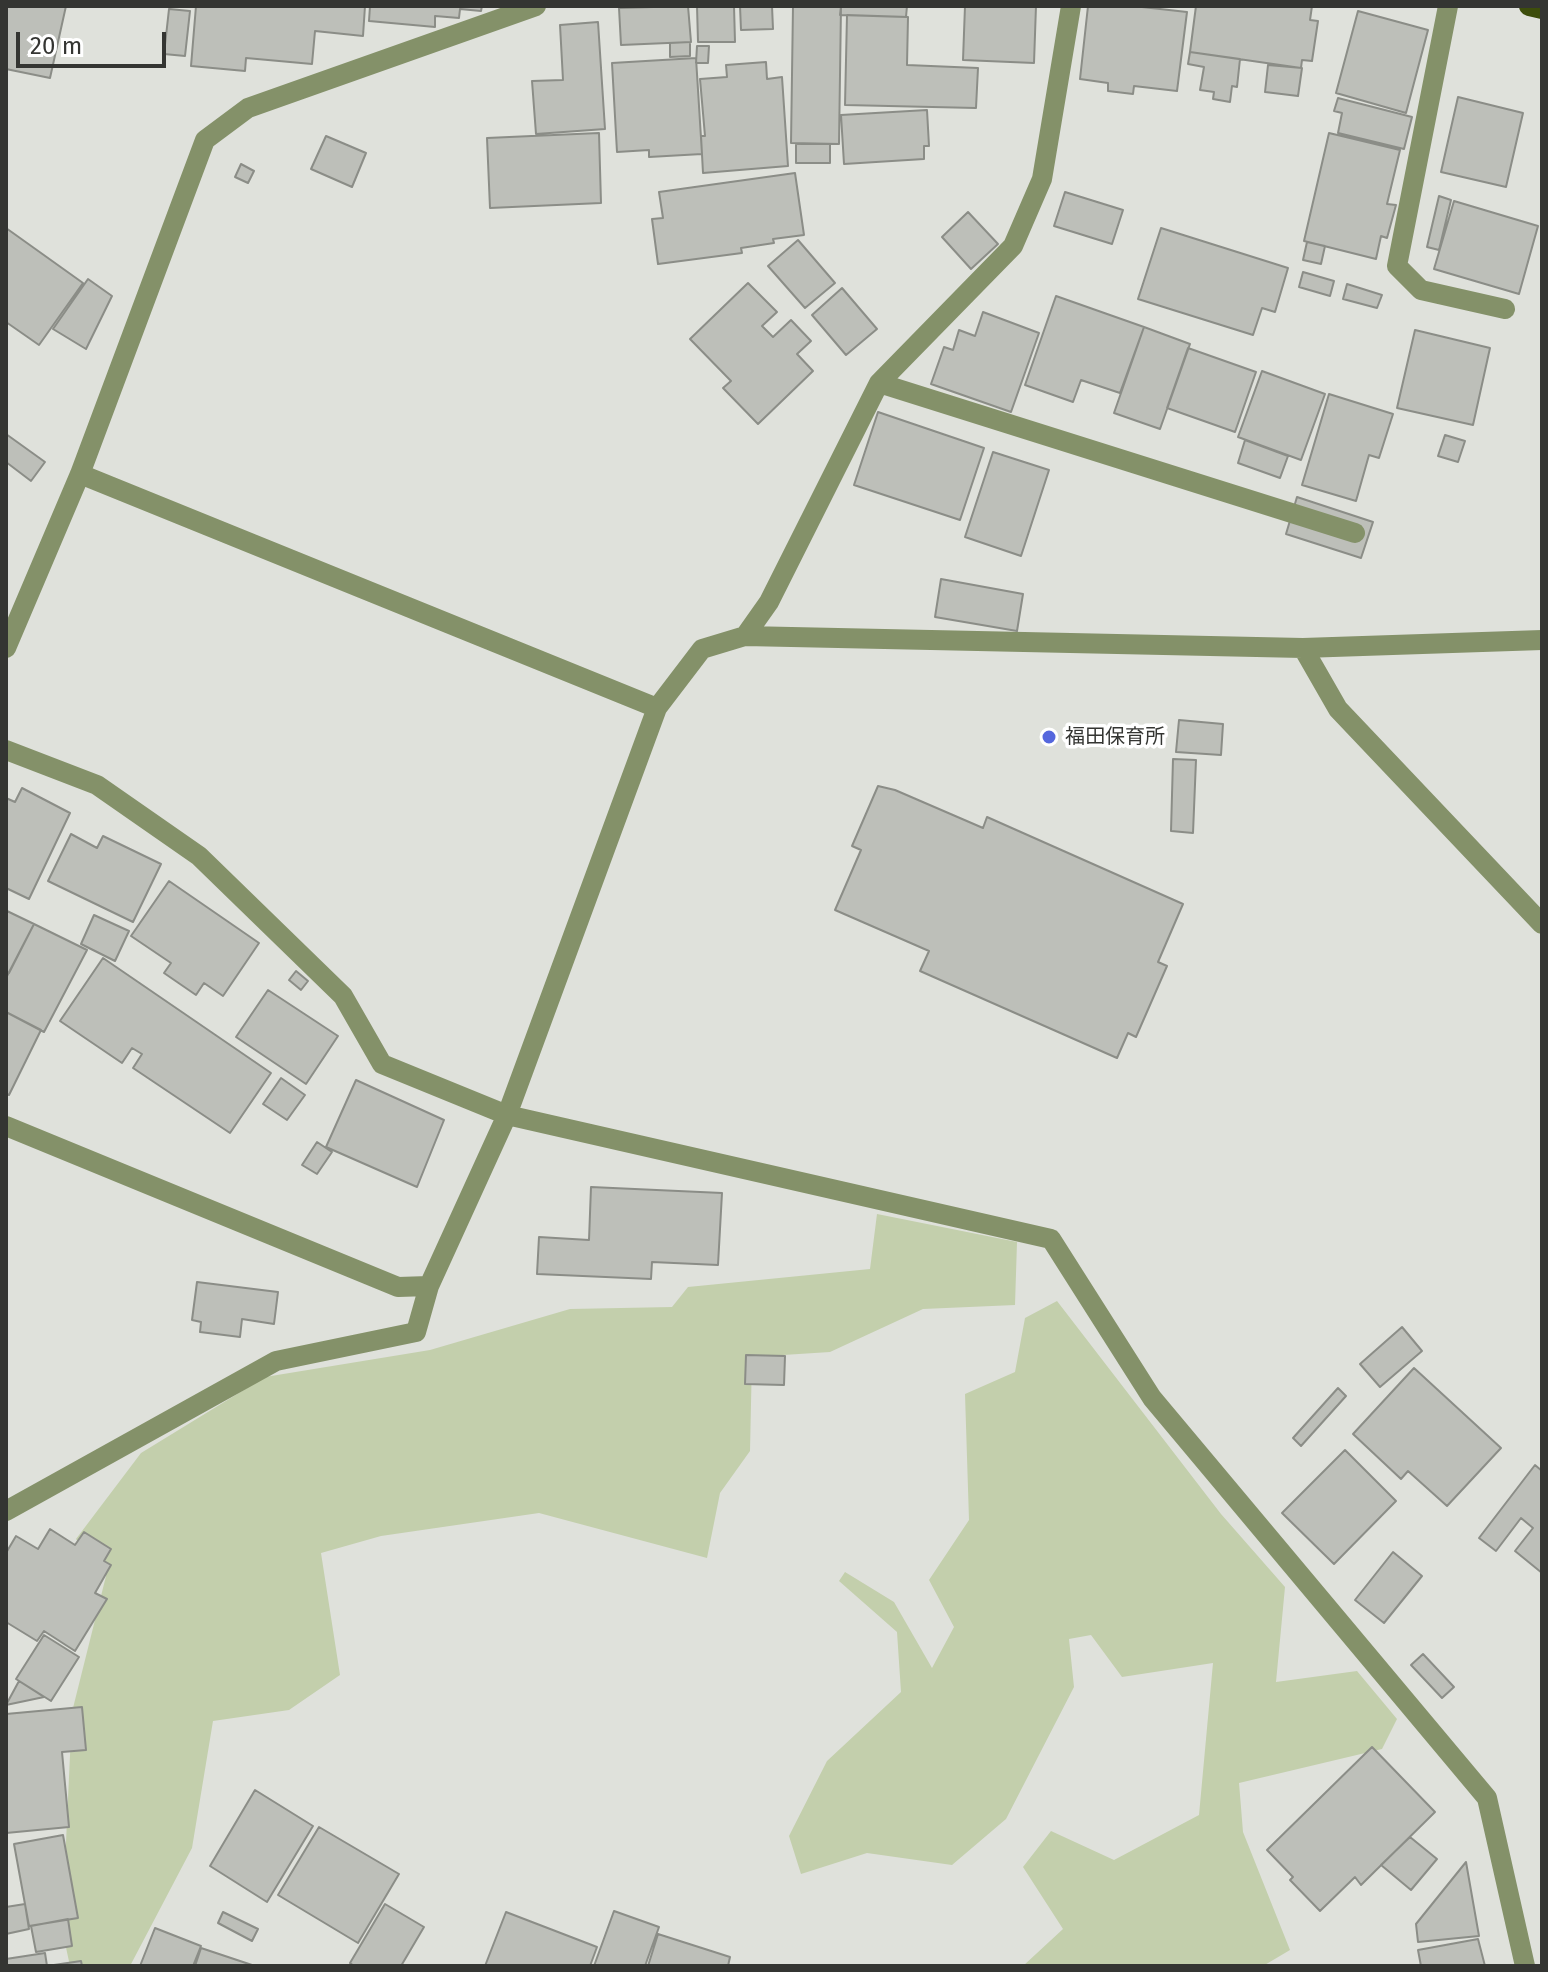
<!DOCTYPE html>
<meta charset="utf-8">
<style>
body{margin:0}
#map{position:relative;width:1548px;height:1972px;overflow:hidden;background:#dfe1db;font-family:"Fira Sans",sans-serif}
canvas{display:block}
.frame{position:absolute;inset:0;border:8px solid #343532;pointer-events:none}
.scale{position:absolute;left:16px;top:32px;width:150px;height:36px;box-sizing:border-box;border:4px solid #343532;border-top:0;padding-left:10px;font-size:24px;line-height:28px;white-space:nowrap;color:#343532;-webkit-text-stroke:6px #fff;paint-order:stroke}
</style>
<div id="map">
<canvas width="1548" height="1972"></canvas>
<div class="frame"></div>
<div class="scale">20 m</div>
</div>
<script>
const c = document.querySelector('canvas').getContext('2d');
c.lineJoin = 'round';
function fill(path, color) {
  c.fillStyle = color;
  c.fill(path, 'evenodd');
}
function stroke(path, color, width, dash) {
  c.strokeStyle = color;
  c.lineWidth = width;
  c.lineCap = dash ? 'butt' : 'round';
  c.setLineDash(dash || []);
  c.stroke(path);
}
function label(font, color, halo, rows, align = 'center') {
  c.font = font + ' "Fira Sans","Noto Sans JP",sans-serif';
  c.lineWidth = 7;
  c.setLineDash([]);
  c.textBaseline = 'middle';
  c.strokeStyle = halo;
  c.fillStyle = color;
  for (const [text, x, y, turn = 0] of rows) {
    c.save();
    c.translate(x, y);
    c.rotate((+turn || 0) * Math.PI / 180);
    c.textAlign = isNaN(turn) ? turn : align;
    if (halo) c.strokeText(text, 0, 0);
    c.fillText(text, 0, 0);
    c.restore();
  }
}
fill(new Path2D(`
 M877,1214L1017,1242L1015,1305L923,1309L830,1352L752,1357L750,1451L720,1493L707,1558L539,1513L381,1536L321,1553L340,1675L289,1710L213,1721L192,1848L130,1966H70L62,1929L72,1712L106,1576L76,1539L141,1453L265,1377L430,1350L570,1309L672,1307L688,1287L870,1269Z
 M1057,1301L1221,1514L1285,1587L1276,1682L1357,1671L1397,1719L1382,1749L1239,1783L1243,1832L1290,1950L1263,1966H1023L1063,1929L1023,1867L1051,1831L1114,1860L1199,1815L1213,1663L1122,1677L1091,1635L1069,1639L1074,1687L1006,1819L952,1865L867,1853L801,1874L789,1836L827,1761L901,1692L897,1632L839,1581L845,1572L894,1602L932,1668L954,1627L929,1580L969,1520L965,1394L1015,1372L1025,1318Z`), '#c3cfac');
const building = new Path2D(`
 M6,6H66L50,78L6,69Z
 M196,6H365L363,36L315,31L312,64L246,58L245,71L191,66Z
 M370,6H482L481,11L460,9L459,18L435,16V27L369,21Z
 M688,6L691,42L621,45L619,8Z
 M697,6H734L735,42H698Z
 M740,6H772L773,29L741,30Z
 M793,6H841L839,144L791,143Z
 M841,6H907L906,17L840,15Z
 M965,6H1036L1034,63L963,60Z
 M1088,6H1133L1187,12L1177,91L1134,86L1133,94L1108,91V83L1080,79Z
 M1196,6H1312L1310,20L1318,21L1312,61L1302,60L1301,68L1190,52Z
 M169,9L190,11L185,56L164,54Z
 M1358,11L1428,30L1406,113L1336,93Z
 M847,15L908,17L907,65L978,68L976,108L845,105Z
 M598,22L605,129L536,134L532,81L563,80L560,25Z
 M690,42V56L670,57V43Z
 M697,46H709L708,63H696Z
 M1190,52L1240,59L1237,87L1232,86L1230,102L1213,99L1214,92L1200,90L1204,67L1188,64Z
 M696,58L702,154L649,157V150L617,152L612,63Z
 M766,62L767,79L782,77L788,166L703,173L701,136H705L700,79L727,77L726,65Z
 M1268,65L1302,68L1298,96L1265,92Z
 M1458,97L1523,113L1506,187L1441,172Z
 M1338,98L1412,117L1404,149L1338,133L1342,113L1334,111Z
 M927,110L929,146H924V159L844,164L841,115Z
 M599,133L601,203L490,208L487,138Z
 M1329,133L1400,150L1387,204L1396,205L1387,238L1381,236L1376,259L1304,241Z
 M326,136L366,153L352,187L311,169Z
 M796,144H830V163H796Z
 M241,164L254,171L248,183L235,177Z
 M795,173L804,235L773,239L774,243L741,248L742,253L658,264L652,219L663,218L659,192Z
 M1065,192L1123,210L1112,244L1054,226Z
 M1439,196L1451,200L1439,250L1427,247Z
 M1454,201L1538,226L1519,294L1434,269Z
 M968,212L998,244L971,269L942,237Z
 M6,228L83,283L39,345L6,322Z
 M1161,228L1288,268L1275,312L1262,308L1253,335L1138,299Z
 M798,240L835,283L805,308L768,266Z
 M1307,242L1325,246L1321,264L1303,260Z
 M1303,272L1334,281L1330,296L1299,287Z
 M88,279L112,296L86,349L53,329Z
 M748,283L777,312L762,326L773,337L791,320L811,341L797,354L813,371L758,424L723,388L731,381L690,339Z
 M1347,284L1382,295L1377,308L1343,299Z
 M842,288L877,329L846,355L812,315Z
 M1056,296L1144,327L1120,393L1081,380L1073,402L1025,385Z
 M983,312L1039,333L1011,412L931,384L944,347L953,350L959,330L975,336Z
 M1144,327L1190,344L1160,429L1114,413Z
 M1415,330L1490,348L1473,425L1397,408Z
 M1188,348L1256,372L1235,432L1167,408Z
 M1262,371L1325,394L1301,460L1238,437Z
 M1329,394L1393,414L1379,458L1369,455L1356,501L1302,485Z
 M878,412L984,448L960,520L854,485Z
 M6,434L45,462L31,481L6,462Z
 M1445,435L1465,441L1458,462L1438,456Z
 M1245,440L1288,456L1280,478L1238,463Z
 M993,452L1049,470L1021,556L965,537Z
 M1297,497L1373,522L1361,558L1286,534Z
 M941,579L1023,594L1017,631L935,617Z
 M1179,720L1223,724L1221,755L1176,752Z
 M1173,759L1196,760L1193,833L1171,831Z
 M878,786L895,790L983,828L987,817L1183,904L1158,962L1167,966L1136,1037L1128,1033L1117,1058L920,971L929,951L835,910L861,850L852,846Z
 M22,788L70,813L29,899L6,888V798L15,802Z
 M71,834L97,848L103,836L161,864L133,922L48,881Z
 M169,881L259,943L223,996L204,983L196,995L164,973L171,963L131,936Z
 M7,911L34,924L9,973L6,971Z
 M94,915L129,931L115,961L81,944Z
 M34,924L87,950L44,1032L6,1012V978Z
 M103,958L271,1073L230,1133L133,1068L142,1054L132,1048L122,1063L60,1021Z
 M296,971L308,981L301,990L289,980Z
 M268,990L338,1036L306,1084L236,1037Z
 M6,1012L41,1030L9,1095L6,1094Z
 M281,1078L305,1095L287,1120L263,1104Z
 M356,1080L444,1120L417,1187L326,1147Z
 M317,1142L332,1152L317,1174L302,1165Z
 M591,1187L722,1193L718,1265L652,1262L651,1279L537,1274L539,1237L589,1240Z
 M197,1282L278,1292L274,1324L242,1319L240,1337L200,1332L201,1322L192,1320Z
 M1402,1327L1422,1351L1380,1387L1360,1364Z
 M746,1355L785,1356L784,1385L745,1384Z
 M1414,1368L1501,1448L1447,1506L1408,1471L1401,1479L1353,1434Z
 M1338,1388L1346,1396L1301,1446L1293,1438Z
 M1345,1450L1396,1501L1334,1564L1282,1513Z
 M1535,1465L1542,1471V1573L1515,1551L1533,1528L1521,1518L1496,1551L1479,1538Z
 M50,1529L75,1545L84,1532L111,1549L104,1561L111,1565L95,1593L107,1599L75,1651L44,1631L37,1641L6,1622V1553L16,1536L38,1549Z
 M1393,1552L1422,1576L1384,1623L1355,1600Z
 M44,1635L79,1657L51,1701L16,1679Z
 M1423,1654L1454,1687L1442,1698L1411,1665Z
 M19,1681L44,1697L6,1705Z
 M82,1707L86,1750L62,1752L69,1827L6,1833V1714Z
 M1372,1747L1435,1812L1361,1885L1355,1877L1320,1911L1290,1880L1293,1877L1267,1850Z
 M255,1790L313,1826L267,1902L210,1866Z
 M319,1827L399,1874L358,1943L278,1895Z
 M63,1835L78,1918L29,1926L14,1844Z
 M1410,1837L1437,1859L1411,1890L1381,1865Z
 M1466,1862L1479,1936L1418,1942L1416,1924Z
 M25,1904L29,1929L6,1934V1907Z
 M385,1904L424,1927L401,1966H354L350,1963Z
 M614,1911L659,1927L645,1966H594Z
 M223,1912L258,1929L252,1941L218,1923Z
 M506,1912L597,1947L590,1966H485Z
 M68,1919L72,1946L36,1952L31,1926Z
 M155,1928L201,1946L193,1966H140Z
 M658,1934L730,1957L728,1966H648Z
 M1478,1939L1485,1966H1421L1418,1950Z
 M201,1948L255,1966H195Z
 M45,1953L47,1966L81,1961L82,1966H6V1959Z`);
fill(building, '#bdbfb9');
stroke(building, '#8b8d87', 2);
stroke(new Path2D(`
 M1448,6L1397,266L1421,290L1505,309
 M879,383L1355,533
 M80,474L657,708
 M745,636L769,602L879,383L1013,246L1042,179L1071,6
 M6,648L80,474L205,140L248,108L536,6
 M1303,648L1338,709L1542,924
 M6,750L97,785L199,856L343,996L382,1064L507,1115L1051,1239L1152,1398L1487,1798L1525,1966
 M6,1126L398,1287L429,1286L507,1115L657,708L702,649L745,636L1303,648L1542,640
 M6,1511L276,1361L416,1332L429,1286`), '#849169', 20);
stroke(new Path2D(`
 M1529,6L1542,9`), '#3d4d0b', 20);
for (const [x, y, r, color] of [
 [1049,737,8,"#5567dd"]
]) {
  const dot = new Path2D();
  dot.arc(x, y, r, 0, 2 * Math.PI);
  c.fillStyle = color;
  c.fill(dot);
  stroke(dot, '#fff', 3);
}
label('20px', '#343532', '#fff', [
 ["福田保育所",1065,737]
], 'left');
</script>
